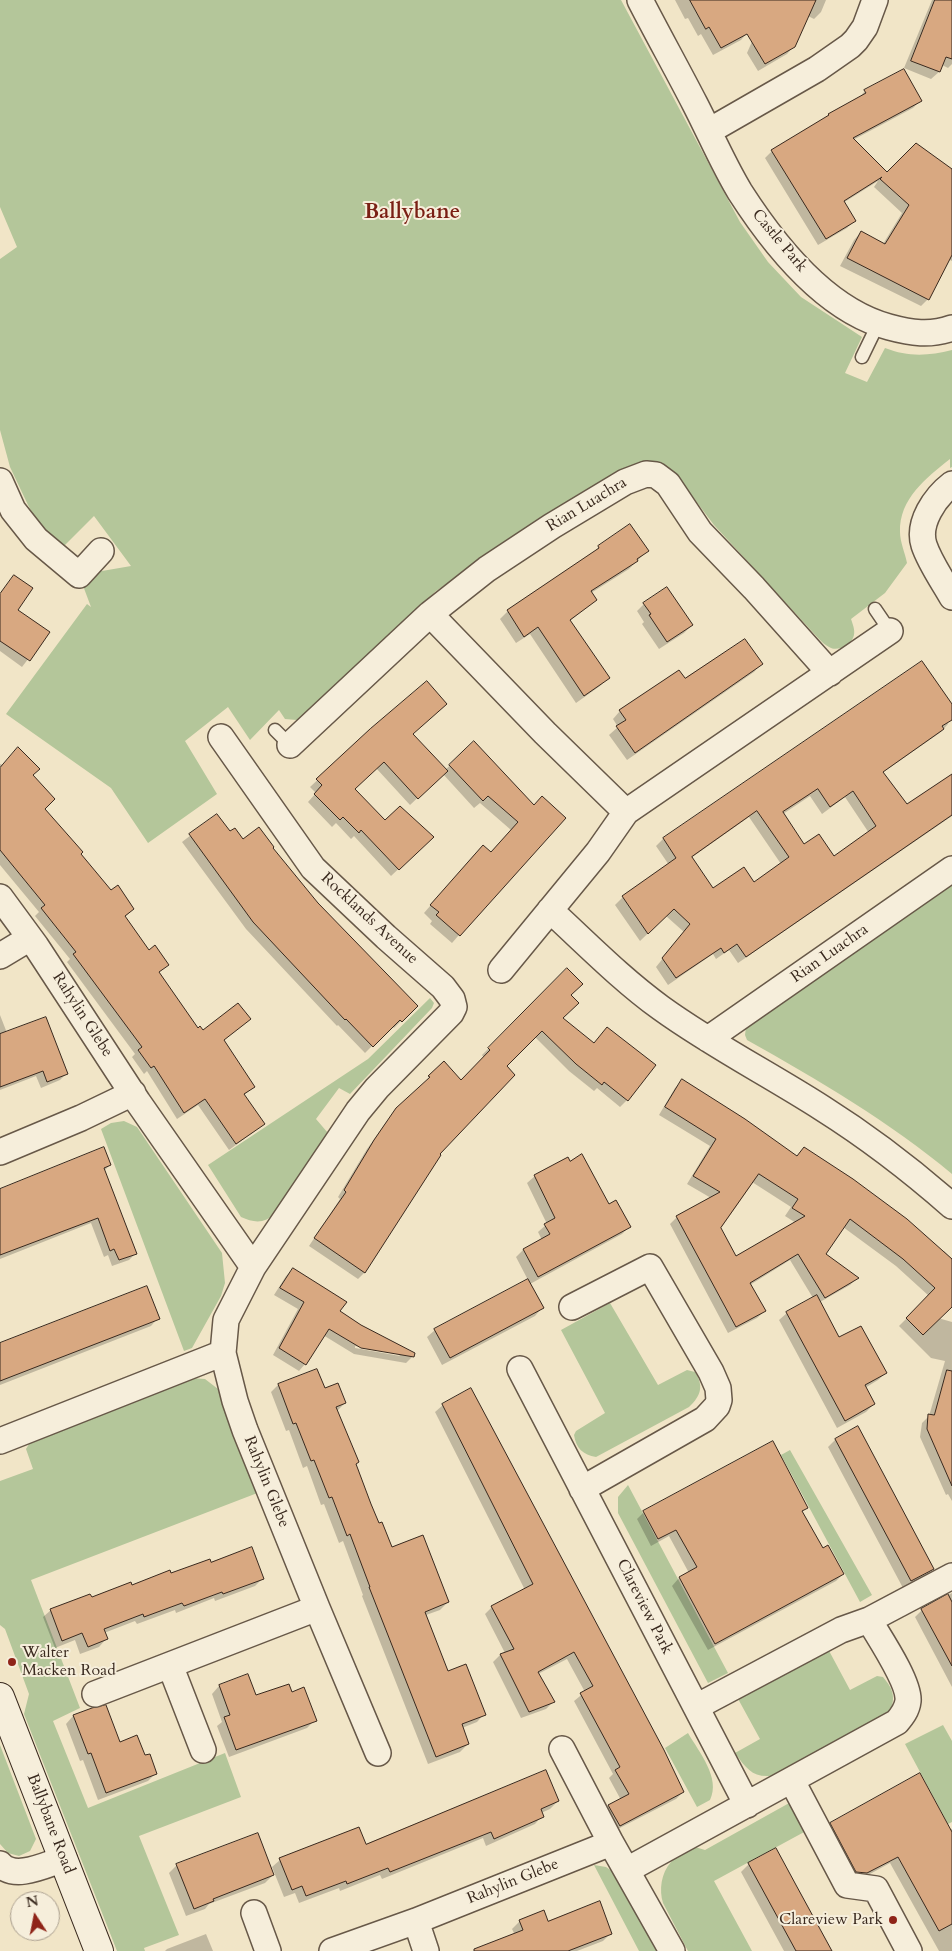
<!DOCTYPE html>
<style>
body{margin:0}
#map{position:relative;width:952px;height:1951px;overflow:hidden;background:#f1e5c7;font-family:Cardo,serif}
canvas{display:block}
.north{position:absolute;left:10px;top:1891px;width:50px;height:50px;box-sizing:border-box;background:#f6eedb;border:1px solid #aa9f8f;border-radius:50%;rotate:349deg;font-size:14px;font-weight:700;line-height:20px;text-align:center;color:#39291e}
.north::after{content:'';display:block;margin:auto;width:18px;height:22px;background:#8f2418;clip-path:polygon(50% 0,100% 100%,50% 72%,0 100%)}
</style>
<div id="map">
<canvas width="952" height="1951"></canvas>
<div class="north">N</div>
</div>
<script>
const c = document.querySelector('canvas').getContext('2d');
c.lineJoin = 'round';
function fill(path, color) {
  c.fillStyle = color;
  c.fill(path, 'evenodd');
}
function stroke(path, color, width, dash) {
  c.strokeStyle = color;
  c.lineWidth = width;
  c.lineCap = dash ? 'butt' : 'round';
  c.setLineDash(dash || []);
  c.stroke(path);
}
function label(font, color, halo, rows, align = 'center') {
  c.font = font + ' Cardo,serif';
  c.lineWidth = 4;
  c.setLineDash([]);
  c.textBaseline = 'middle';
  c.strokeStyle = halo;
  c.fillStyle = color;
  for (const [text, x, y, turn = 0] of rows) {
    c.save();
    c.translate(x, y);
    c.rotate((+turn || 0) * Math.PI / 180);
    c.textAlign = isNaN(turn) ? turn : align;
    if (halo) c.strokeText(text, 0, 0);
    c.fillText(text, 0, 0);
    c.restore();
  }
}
fill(new Path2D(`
 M0,0H621L740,222L768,262L801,297L862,337L845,373L867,382L885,348C908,357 928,356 952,350V467L950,468V459C926,478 899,499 900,532C900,542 905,553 907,563L885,593L851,619C853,625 856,632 853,638C849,646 837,652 829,647C825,645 822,642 819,639L714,525L676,475L626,468L558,507L436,591L306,715L297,720L285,719L279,710L250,740L228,707L185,741L217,794L148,843L111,788L6,714L87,604L91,607L79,575L131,566L94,516L64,546L48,535L36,520L28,505L10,467L0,430V259L17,247L0,207Z
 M952,884V1174C890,1122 818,1080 747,1040L745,1035L746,1027Z
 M430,998L434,1003L432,1008L350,1094L339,1088L316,1119L328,1133V1139L275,1213C265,1224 254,1223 241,1217L208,1165L368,1059Z
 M124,1121L137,1127L222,1253L225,1283L221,1296L192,1348L184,1351L101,1129L111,1123Z
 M610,1303L658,1385L687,1370L695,1372C704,1386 701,1396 689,1407L596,1457C583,1455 576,1448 574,1435L576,1431L605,1413L561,1330Z
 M191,1378L205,1379L218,1389L260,1492L31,1580L80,1708L53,1721L88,1808L225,1753L241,1797L139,1836L179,1935L144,1948L145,1951H117L24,1714L29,1694L5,1629L0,1625V1481L33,1469L26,1449L32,1439Z
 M790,1450L872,1595L860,1602L781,1455Z
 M628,1485L728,1673L708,1683L618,1513V1497Z
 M827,1647L850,1690L877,1676L883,1677C894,1690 896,1698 889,1714L777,1775C754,1779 748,1771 735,1753L760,1739L737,1697Z
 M943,1725L952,1741V1822L948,1824L905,1744Z
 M688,1733C699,1752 721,1778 710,1800L697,1807L665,1748Z
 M0,1745L36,1839L30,1851L19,1856L8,1853L0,1844Z
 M791,1802L806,1831L714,1881L752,1951H688L663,1903C659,1890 661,1873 671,1862C676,1855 688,1851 695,1847L705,1850Z
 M594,1865L606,1867L615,1873L658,1951H639Z`), '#b4c69a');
fill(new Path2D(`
 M675,0H727L748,32L741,40L713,55L701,34L698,36L688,18L685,19Z
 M774,0H826L821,12L814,19L808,16L794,46L787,54L758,71L747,53L768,5Z
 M932,0H952V64L948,68L942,65L939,72L931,79L904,68Z
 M865,91L920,101L913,108L853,140L887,174L952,171V261L948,259L928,299L921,306L840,266L854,240L861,232L883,244L902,213L874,187L878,181L843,203L854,221L847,228L818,245L765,158L772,151L829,115L858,99Z
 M599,547L647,551L629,569L591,593L595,600L570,621L608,678L600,686L576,703L530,634L516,643L500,619L508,611L591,555Z
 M14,576L16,611L48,633L22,667L0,651V594Z
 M644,604L692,625L684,633L659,649L642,624L644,622L637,611Z
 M922,663L948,724L941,732L882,773L907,806L952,775V816L738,963L729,950L716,959L713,954L668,985L656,967L684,932L666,916L640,941L615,905L623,897L669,865L656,846L663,839ZM810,796L822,814L845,797L869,833L834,857L804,845L783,814ZM749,817L781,864L754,884L713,890L691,858Z
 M761,664L754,672L627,760L609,735L618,727L613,719L620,711L685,680Z
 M371,730L412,735L445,770L474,743L533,806L459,935L452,943L430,924L432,921L424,913L475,854H491L511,830L480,803L474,808L443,774L410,805L376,768L354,789L385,821L425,844L391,876L354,836L351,839L336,823L332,827L308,802L316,793L310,787Z
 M0,764L32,775L43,809L110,891L133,909L125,917L148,952L167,965L158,973L198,1029L202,1032L249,1019L223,1041L254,1087L244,1095L264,1124L229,1150L198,1105L177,1119L147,1071L144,1074L132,1057L135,1054L67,962L70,959L35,916L39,912L0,865Z
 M217,815L230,833L243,841L272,848L317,904L416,1006L394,1028L392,1026L365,1053L338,1025L337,1026L246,929L182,842Z
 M567,970L570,995L562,1018L627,1100L620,1107L597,1088L594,1091L569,1071L534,1036L505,1066L438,1154L365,1272L358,1279L309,1246L340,1199L338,1197L367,1149L390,1117L444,1063L461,1081L484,1058L482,1055Z
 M0,1015L7,1033L67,1073L60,1080L41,1088L36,1076L0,1090Z
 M682,1081L796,1157L804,1149L943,1252L944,1251L952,1259V1305L938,1318L952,1322V1501L948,1494L946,1495L920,1437L922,1423L929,1416L945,1361L931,1358L899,1326L929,1296L896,1266L843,1227L824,1254L857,1278L850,1285L820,1302L839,1339L886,1373L878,1380L865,1388L874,1404L866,1412L837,1428L779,1320L787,1313L813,1298L790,1260L750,1285L765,1311L757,1318L728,1333L670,1224L677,1217L711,1198L687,1184L710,1146L659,1115L675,1088ZM752,1182L791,1207L785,1216L796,1223L735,1257L720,1228Z
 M110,1165L104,1171L136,1253L129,1260L112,1266L108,1255L104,1257L91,1223L0,1259V1190Z
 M535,1176L608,1206L629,1227L622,1234L530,1284L542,1308L535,1316L442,1365L427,1337L435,1330L528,1280L516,1257L523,1250L542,1240L538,1232L547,1224L527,1183Z
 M293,1269L339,1312L413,1356L406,1363L354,1354L323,1335L305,1364L299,1371L273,1355L298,1309L274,1295L286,1276ZM355,1346L397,1353L400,1356L355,1348Z
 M158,1318L151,1326L0,1385V1344Z
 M316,1370L324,1390L345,1403L337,1411L358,1462L355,1465L370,1504L392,1549L448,1602L440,1610L426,1615L447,1672L484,1714L477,1722L462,1728L468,1744L460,1752L428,1764L362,1596L363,1595L343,1541L339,1543L324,1504L321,1505L307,1466L303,1468L289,1430L286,1431L271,1392L278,1385Z
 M471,1390L683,1792L676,1799L612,1832L602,1813L609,1806L621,1800L609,1778L613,1774L574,1701L585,1692L567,1659L538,1674L553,1702L546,1709L521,1718L493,1662L500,1655L505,1653L485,1614L492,1607L525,1590L435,1412L443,1405Z
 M857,1428L933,1569L925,1577L903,1588L828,1447L835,1440Z
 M806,1508L802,1512L823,1550L843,1574L836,1581L708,1650L672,1586L679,1578L689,1573L669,1536L651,1546L637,1519L644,1512Z
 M210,1564L262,1579L255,1586L215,1601L214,1598L176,1613L175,1610L137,1624L135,1621L104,1633L106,1639L99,1647L80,1654L75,1640L55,1648L43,1617L51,1610Z
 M952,1593V1687L915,1617L922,1610Z
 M247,1676L255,1697L315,1720L307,1728L229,1757L217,1726L222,1722L212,1694L219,1686Z
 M92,1709L119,1744L144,1757L156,1773L148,1781L98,1800L83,1760L80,1761L66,1724L73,1716Z
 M558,1801L550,1809L541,1813L542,1816L535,1824L486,1846L483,1838L382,1879L380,1875L340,1891L339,1888L299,1903L295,1893L284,1897L272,1867L280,1860L365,1845Z
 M831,1824L952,1829V1951H939L890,1863L859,1880L823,1831Z
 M749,1864L830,1951H784L741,1872Z
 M177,1865L273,1875L265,1883L209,1904L205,1909L186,1916L169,1873Z
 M520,1921L548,1922L611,1933L603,1941L577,1951H498L515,1935L512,1929Z
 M206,1934L213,1951H165L167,1949Z`), '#0003');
const building = new Path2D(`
 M690,0H816L795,47L765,64L747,34L721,48L709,27L706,29Z
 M935,0H952V59L946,57L940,72L911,61Z
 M904,69L922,101L853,138L887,172L916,143L952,169V255L929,300L847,258L861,231L885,244L909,205L880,179L882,177L844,201L856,221L826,239L771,150L829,115L828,114L866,93L864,90Z
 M630,524L649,551L637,559L638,561L591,591L597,600L570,620L610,678L584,696L538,627L524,637L507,610L599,548L598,546Z
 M14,575L33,588L18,610L50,632L30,661L0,641V594Z
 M667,587L693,625L667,642L649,615L651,614L643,603Z
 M745,639L763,664L635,753L616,726L626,720L619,710L679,670L685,678Z
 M922,661L952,704V720L942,726L944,729L883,772L907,804L952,774V815L746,957L737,944L724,953L721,948L676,978L662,958L690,924L674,909L648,934L622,896L676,858L663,838ZM818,789L830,807L853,791L876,826L834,856L819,834L804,844L783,812ZM757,811L789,857L754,882L744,867L713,888L692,857Z
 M427,681L447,704L413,734L448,771L418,799L384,762L355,789L385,820L400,806L434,837L399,870L361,830L359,833L343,817L340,820L314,794L322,785L316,779L370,729Z
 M474,741L534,805L542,796L566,818L460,936L436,915L439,912L430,905L483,845L491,852L518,822L488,796L483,801L449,765Z
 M18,747L40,769L33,775L55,799L45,809L83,852L81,854L111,890L118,885L134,909L125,916L149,950L155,945L169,965L159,972L198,1028L200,1026L203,1030L238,1003L251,1019L224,1040L255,1087L244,1094L265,1124L236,1144L205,1099L184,1113L154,1066L151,1068L138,1050L142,1047L73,954L76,952L41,908L45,905L0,850V768Z
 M217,814L230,831L235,828L243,839L259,827L274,847L273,848L318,903L418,1006L402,1022L400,1020L373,1047L346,1019L345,1020L253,922L189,834Z
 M567,968L583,984L571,995L579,1003L563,1018L594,1043L607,1027L656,1065L628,1101L604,1082L602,1085L576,1064L542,1031L507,1066L515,1075L440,1154L441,1155L365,1273L314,1238L346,1192L344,1190L374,1140L396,1108L430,1077L428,1076L444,1061L461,1080L490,1050L488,1048Z
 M46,1017L68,1074L47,1082L43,1071L0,1087V1034Z
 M682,1079L745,1119L797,1156L804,1147L853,1179L907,1219L952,1259V1307L923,1335L906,1318L935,1288L903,1259L850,1219L826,1254L859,1278L825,1298L798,1254L750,1283L766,1311L736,1327L676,1216L720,1192L693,1176L716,1139L665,1107ZM759,1174L798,1199L792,1208L805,1216L736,1256L721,1228Z
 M104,1147L111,1165L104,1168L137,1254L119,1260L114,1249L110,1251L98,1218L0,1255V1189Z
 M582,1154L609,1204L616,1200L631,1227L538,1277L523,1249L550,1234L544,1224L555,1218L534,1175L568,1157L570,1161Z
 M293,1268L347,1302L340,1311L361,1325L415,1353L414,1357L361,1348L329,1329L306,1365L279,1348L304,1302L280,1288Z
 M528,1279L544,1308L450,1358L434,1329Z
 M147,1286L160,1319L0,1381V1343Z
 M817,1295L839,1337L861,1326L887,1373L865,1385L875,1404L845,1421L786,1312Z
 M317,1369L325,1388L338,1383L346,1403L336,1407L359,1462L356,1464L371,1504L379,1523L382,1522L392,1547L423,1535L449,1602L425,1612L448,1671L466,1664L486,1715L462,1724L469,1744L436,1757L369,1587H370L350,1534L347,1536L332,1497L329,1498L314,1460L311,1461L296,1423L293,1424L278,1384Z
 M947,1370L952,1371V1486L927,1429L928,1414L934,1415Z
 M471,1388L664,1750L684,1792L620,1826L608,1805L629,1794L615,1770L620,1767L580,1693L593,1686L574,1652L538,1672L555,1702L529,1712L500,1654L514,1649L491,1606L533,1584L442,1404Z
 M858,1426L934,1569L911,1581L835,1439Z
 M773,1441L808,1508L802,1511L823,1548L828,1545L844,1574L715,1644L679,1577L697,1567L676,1530L658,1539L643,1511Z
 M252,1547L264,1579L223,1594L222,1592L184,1606L182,1603L144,1617L143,1614L104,1629L108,1639L88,1647L82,1633L62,1641L50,1609L90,1594L92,1597L131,1582L132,1585L170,1570L171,1573L210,1559L211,1562Z
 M948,1594L952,1602V1666L921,1609Z
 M248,1674L256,1695L289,1684L292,1692L304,1687L317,1721L236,1750L224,1717L230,1715L219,1685Z
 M106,1705L120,1742L137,1735L145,1755L150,1754L157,1774L106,1793L91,1753L88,1754L73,1715L92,1708Z
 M546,1770L559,1801L541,1809L544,1817L494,1839L491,1832L390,1872L388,1868L347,1884L346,1881L306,1896L302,1886L292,1890L279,1858L359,1827L366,1844Z
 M920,1773L952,1832V1924L939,1931L898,1857L867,1873L856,1872L830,1823Z
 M258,1833L274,1875L213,1899L214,1901L194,1909L176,1864Z
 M776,1848L796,1885L832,1951H796L748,1863Z
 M600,1901L612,1934L568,1951H474V1949L523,1930L519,1920L544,1910L548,1921Z`);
fill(building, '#d8a881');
stroke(building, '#39291e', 1);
const lane = new Path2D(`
 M862,357L878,324
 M875,609L890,631
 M275,730L290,745`);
const street = new Path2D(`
 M640,0C658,35 677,69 695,104C710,133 723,164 740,192C774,245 825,310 889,327C911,333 930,336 952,328
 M709,131L817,69L850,46L856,40L865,27L875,0
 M0,481L13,510L36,539L79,575L101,551
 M952,484C935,497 917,523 924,545C930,563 943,581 952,597
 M430,614L545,733L626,812
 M221,737L313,868L386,937L443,987L452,999L454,1007L451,1013L377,1088L358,1111L253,1267L226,1320L223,1353L235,1401L245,1430L317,1608L378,1753
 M290,745L430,614L487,569L552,526L625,482L646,474L656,475L668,484L700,532L754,588L830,673
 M0,897L36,946L138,1102L253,1267
 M550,910C586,943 621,979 661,1008C712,1045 769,1074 822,1108C868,1137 911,1170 952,1206
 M0,956L30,938
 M501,970L598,852L626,812L890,631
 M708,1039L952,869
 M0,1152L81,1118L133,1093
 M572,1307L650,1267L711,1372L718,1388L719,1400L717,1406L705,1419L582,1489
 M520,1369L747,1805
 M0,1441L223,1353
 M170,1665L203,1750
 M95,1694L317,1608
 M696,1707L841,1630L869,1620
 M562,1749L611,1843L672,1951
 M792,1781L847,1885L876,1889L909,1951
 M0,1864C15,1881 47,1864 64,1859
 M627,1870L897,1722C902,1716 907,1710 908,1701C910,1683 879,1637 869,1620L952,1576
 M254,1913L268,1951
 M416,1921L426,1951
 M332,1951L416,1921L611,1843`);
const secondary = new Path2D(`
 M0,1697L99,1951`);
stroke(lane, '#675848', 15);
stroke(street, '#675848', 28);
stroke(secondary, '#39291e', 30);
stroke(lane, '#f6eedb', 12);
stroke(street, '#f6eedb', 25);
stroke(secondary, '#f6eedb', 28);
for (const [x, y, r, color] of [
 [12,1662,5,"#8f2418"],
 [893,1920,5,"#8f2418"]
]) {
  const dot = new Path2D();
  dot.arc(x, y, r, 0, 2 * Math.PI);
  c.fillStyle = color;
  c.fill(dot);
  stroke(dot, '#f6eedb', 2);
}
label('16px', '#39291e', '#f6eedb', [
 ["Castle Park",779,241,50],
 ["Rian Luachra",587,505,-31],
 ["Rocklands Avenue",369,919,43],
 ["Rian Luachra",830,954,-35],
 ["Rahylin Glebe",82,1015,57],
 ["Rahylin Glebe",266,1482,68],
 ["Clareview Park",644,1607,63],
 ["Ballybane Road",50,1824,69],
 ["Rahylin Glebe",513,1882,-22]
]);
label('16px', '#39291e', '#f6eedb', [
 ["Walter",22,1653],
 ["Macken Road",22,1671],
 ["Clareview Park",883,1920,"right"]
], 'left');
label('bold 21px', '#7a1f14', '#f6eedb', [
 ["Ballybane",412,213]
]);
</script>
